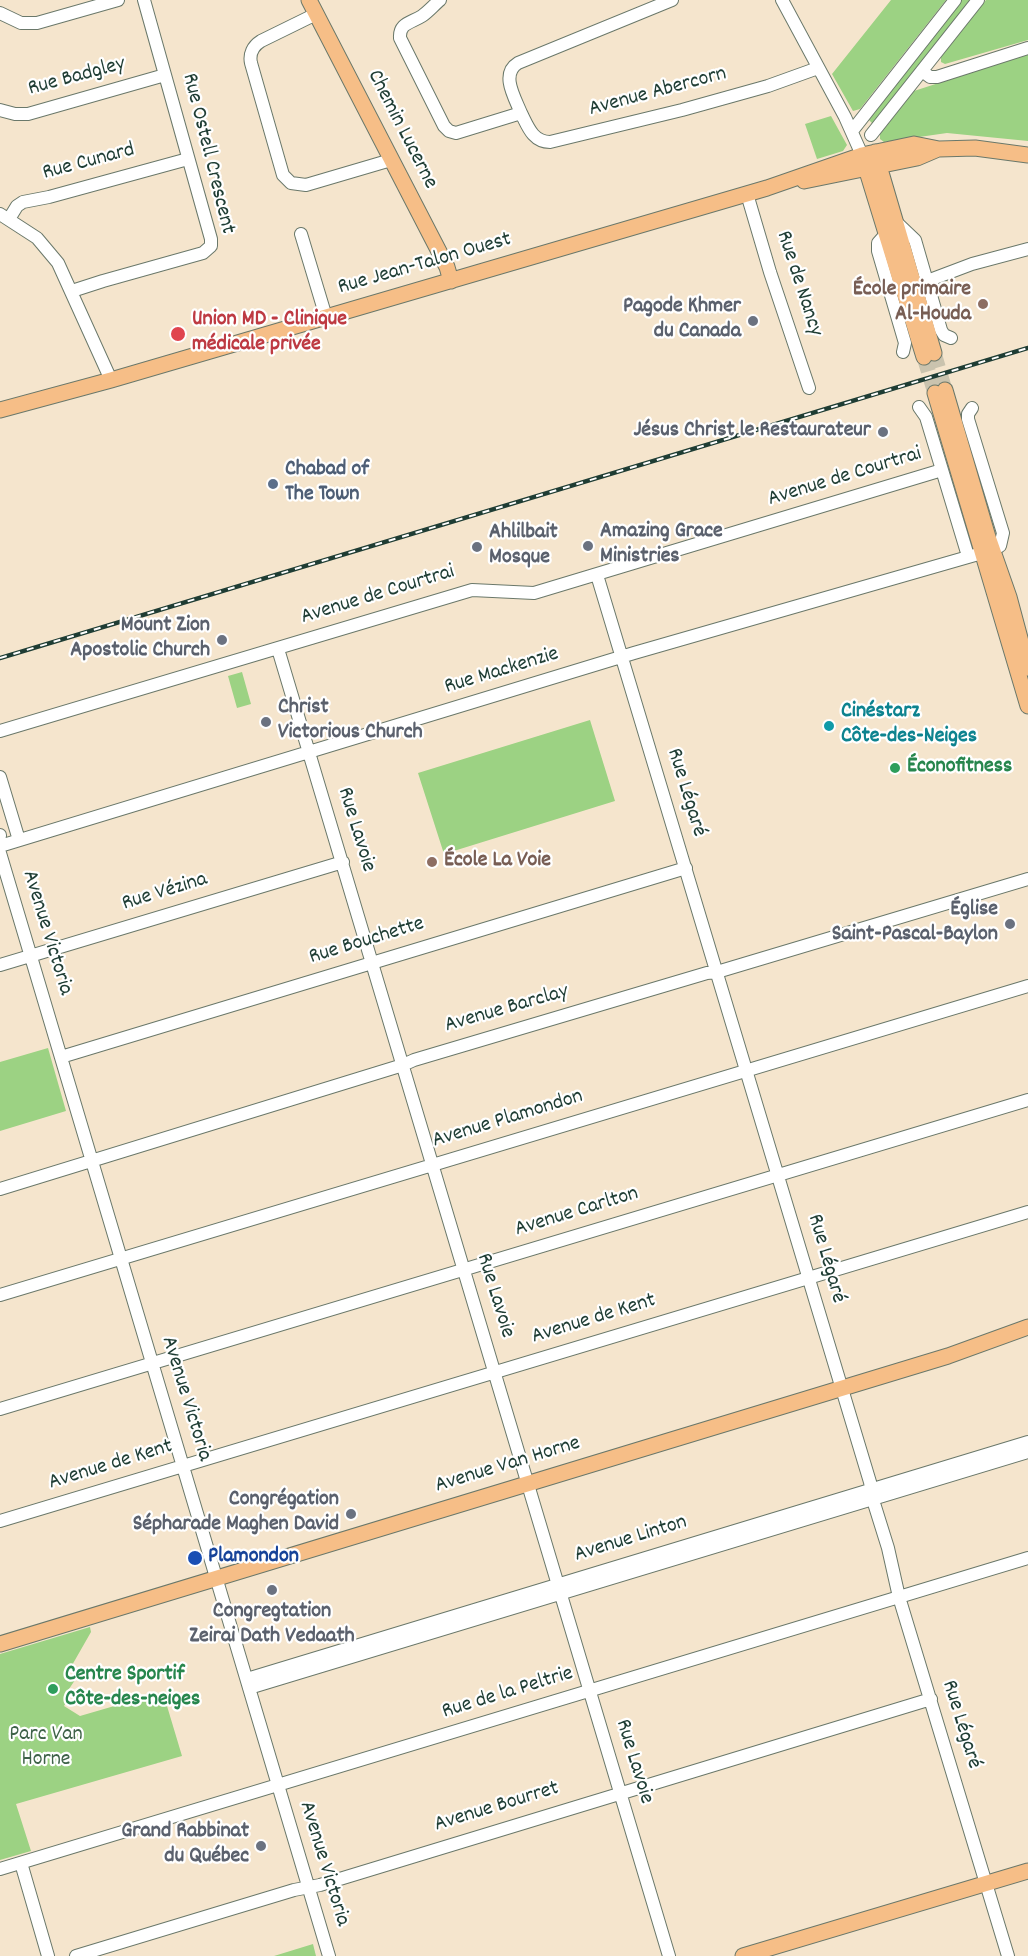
<!DOCTYPE html>
<meta charset="utf-8">
<style>
body{margin:0}
canvas{display:block;background:#f5e5cd}
</style>
<canvas width="1028" height="1956"></canvas>
<script>
const c = document.querySelector('canvas').getContext('2d');
c.lineJoin = 'round';
function fill(path, color) {
  c.fillStyle = color;
  c.fill(path, 'evenodd');
}
function stroke(path, color, width, dash) {
  c.strokeStyle = color;
  c.lineWidth = width;
  c.lineCap = dash ? 'butt' : 'round';
  c.setLineDash(dash || []);
  c.stroke(path);
}
function label(font, color, halo, rows, align = 'center') {
  c.font = font + ' Dekko,sans-serif';
  c.lineWidth = 4.5;
  c.setLineDash([]);
  c.textBaseline = 'middle';
  c.strokeStyle = halo;
  c.fillStyle = color;
  for (const [text, x, y, turn = 0] of rows) {
    c.save();
    c.translate(x, y);
    c.rotate((+turn || 0) * Math.PI / 180);
    c.textAlign = isNaN(turn) ? turn : align;
    if (halo) c.strokeText(text, 0, 0);
    c.fillText(text, 0, 0);
    c.restore();
  }
}
fill(new Path2D(`
 M891,0H946L860,109L853,111L832,74Z
 M961,0H971L873,124L868,119Z
 M986,0H1028V40L945,64L941,62V57Z
 M1028,54V141L947,133L884,142L880,139V134L914,91Z
 M831,116L847,145L843,151L817,159L805,124Z
 M242,672L251,704L237,708L228,676Z
 M590,720L615,801L444,854L418,773Z
 M48,1048L66,1111L0,1131V1062Z
 M90,1627L91,1632L67,1674L75,1680L69,1689L72,1693L64,1706L80,1716L159,1693L164,1696L182,1756L16,1804L31,1851L0,1860V1654Z
 M313,1944L316,1956H274Z`), '#9cd283');
stroke(new Path2D(`
 M934,353L945,390
 M924,357L935,393`), '#cac3ae', 15, [15, 8]);
const minor = new Path2D(`
 M440,0C434,5 428,12 422,16C411,23 399,23 400,38L444,126L449,131L456,133L521,113C515,98 500,74 518,63L672,0
 M782,0L845,117L862,155
 M0,13L21,23H37L118,0
 M316,14L261,41C253,46 249,54 251,63L283,175L291,183L306,185L391,160
 M922,71L930,77H937L1028,48
 M0,110L15,114H28L165,75
 M521,113C528,127 533,142 550,142L682,110L768,86L818,68
 M852,131L955,0
 M871,135L978,0
 M747,194L770,272L809,388
 M0,214L37,238L58,263L111,380
 M9,219L17,206L23,202L49,197L188,159
 M894,220L915,240L941,330L944,335L951,338
 M301,234L326,317
 M886,234L878,243V251L905,343L903,352
 M927,281L972,264L1028,249
 M72,291L103,281L203,253L211,246V239L144,0
 M919,407L926,417L968,556
 M972,408L968,414V419L1003,533L1000,546L993,549
 M597,575L870,1482L873,1500L888,1548L899,1597L1008,1956
 M278,649L669,1956
 M0,731L472,590L534,593L942,470
 M0,777L19,840
 M0,835V836
 M0,846L634,653L982,553
 M0,853L329,1956
 M0,965L343,862
 M61,1057L686,868
 M0,1189L403,1065L414,1060L707,973L717,972L1028,879
 M0,1295L1028,986
 M0,1409L1028,1100
 M0,1521L1028,1212
 M247,1679L1028,1442
 M249,1688L1028,1452
 M21,1863L48,1956
 M0,1869L1028,1558
 M76,1956L294,1890L320,1885L931,1699`);
const major = new Path2D(`
 M309,0L447,267L451,281
 M875,152L934,353
 M862,155L924,357
 M804,181L917,158L938,149
 M945,390L988,537L1009,597L1028,668
 M935,393L1028,706
 M0,410L111,380L767,188L862,155L914,144L939,149L975,148L1028,155
 M0,1644L948,1356L1028,1327
 M743,1956L1028,1871`);
stroke(minor, '#6a786a', 14);
stroke(major, '#6a786a', 17);
stroke(minor, '#fff', 12);
stroke(major, '#f6be87', 15);
const rail = new Path2D(`
 M0,658L1028,348`);
stroke(rail, '#1f3d34', 4.5);
stroke(rail, '#fff', 2, [7]);
for (const [x, y, r, color] of [
 [983,304,6,"#8d6e63"],
 [753,321,6,"#6b7280"],
 [178,334,8,"#e0444e"],
 [883,432,6,"#6b7280"],
 [273,484,6,"#5c6f8a"],
 [588,546,6,"#6b7280"],
 [477,547,6,"#6b7280"],
 [222,640,6,"#6b7280"],
 [266,722,6,"#6b7280"],
 [829,726,6,"#0f9aa8"],
 [895,768,6,"#2e9e5b"],
 [432,862,6,"#8d6e63"],
 [1010,924,6,"#6b7280"],
 [351,1514,6,"#6b7280"],
 [195,1558,8,"#1a4fb4"],
 [272,1590,6,"#6b7280"],
 [53,1689,6,"#2e9e5b"],
 [261,1846,6,"#6b7280"]
]) {
  const dot = new Path2D();
  dot.arc(x, y, r, 0, 2 * Math.PI);
  c.fillStyle = color;
  c.fill(dot);
  stroke(dot, '#fff', 2);
}
label('22px', '#1f3d34', '#fff', [
 ["Rue Badgley",77,78,-15],
 ["Avenue Abercorn",658,93,-15],
 ["Chemin Lucerne",401,130,63],
 ["Rue Ostell Crescent",207,154,76],
 ["Rue Cunard",89,163,-15],
 ["Rue Jean-Talon Ouest",425,265,-16],
 ["Rue de Nancy",798,284,72],
 ["Avenue de Courtrai",845,478,-17],
 ["Avenue de Courtrai",378,596,-17],
 ["Rue Mackenzie",502,672,-17],
 ["Rue Légaré",685,793,73],
 ["Rue Lavoie",355,830,73],
 ["Rue Vézina",165,893,-17],
 ["Avenue Victoria",46,933,73],
 ["Rue Bouchette",367,942,-17],
 ["Avenue Barclay",507,1010,-16],
 ["Avenue Plamondon",508,1120,-17],
 ["Avenue Carlton",577,1213,-17],
 ["Rue Légaré",825,1259,74],
 ["Rue Lavoie",494,1296,73],
 ["Avenue de Kent",594,1320,-17],
 ["Avenue Victoria",185,1399,73],
 ["Avenue de Kent",111,1466,-17],
 ["Avenue Van Horne",508,1466,-17],
 ["Avenue Linton",631,1540,-17],
 ["Rue de la Peltrie",508,1694,-17],
 ["Rue Légaré",960,1725,73],
 ["Rue Lavoie",633,1762,73],
 ["Avenue Bourret",497,1808,-17],
 ["Avenue Victoria",323,1864,73]
]);
label('bold 22px', '#785e54', '#fff', [
 ["École primaire",971,291],
 ["Al-Houda",971,316],
 ["École La Voie",444,862,"left"]
], 'right');
label('bold 22px', '#5b616d', '#fff', [
 ["Pagode Khmer",741,308],
 ["du Canada",741,333],
 ["Jésus Christ le Restaurateur",871,432],
 ["Amazing Grace",600,533,"left"],
 ["Ministries",600,558,"left"],
 ["Ahlilbait",489,534,"left"],
 ["Mosque",489,559,"left"],
 ["Mount Zion",210,627],
 ["Apostolic Church",210,652],
 ["Christ",278,709,"left"],
 ["Victorious Church",278,734,"left"],
 ["Église",998,911],
 ["Saint-Pascal-Baylon",998,936],
 ["Congrégation",339,1501],
 ["Sépharade Maghen David",339,1526],
 ["Congregtation",272,1613,"center"],
 ["Zeirai Dath Vedaath",272,1638,"center"],
 ["Grand Rabbinat",249,1833],
 ["du Québec",249,1858]
], 'right');
label('bold 22px', '#be3a42', '#fff', [
 ["Union MD - Clinique",192,321],
 ["médicale privée",192,346]
], 'left');
label('bold 22px', '#4e5e75', '#fff', [
 ["Chabad of",285,471],
 ["The Town",285,496]
], 'left');
label('bold 22px', '#0d838f', '#fff', [
 ["Cinéstarz",841,713],
 ["Côte-des-Neiges",841,738]
], 'left');
label('bold 22px', '#27864d', '#fff', [
 ["Éconofitness",907,768],
 ["Centre Sportif",65,1676],
 ["Côte-des-neiges",65,1701]
], 'left');
label('bold 22px', '#164399', '#fff', [
 ["Plamondon",208,1558]
], 'left');
label('22px', '#3e6248', '#fff', [
 ["Parc Van",46,1736],
 ["Horne",46,1761]
]);
</script>
